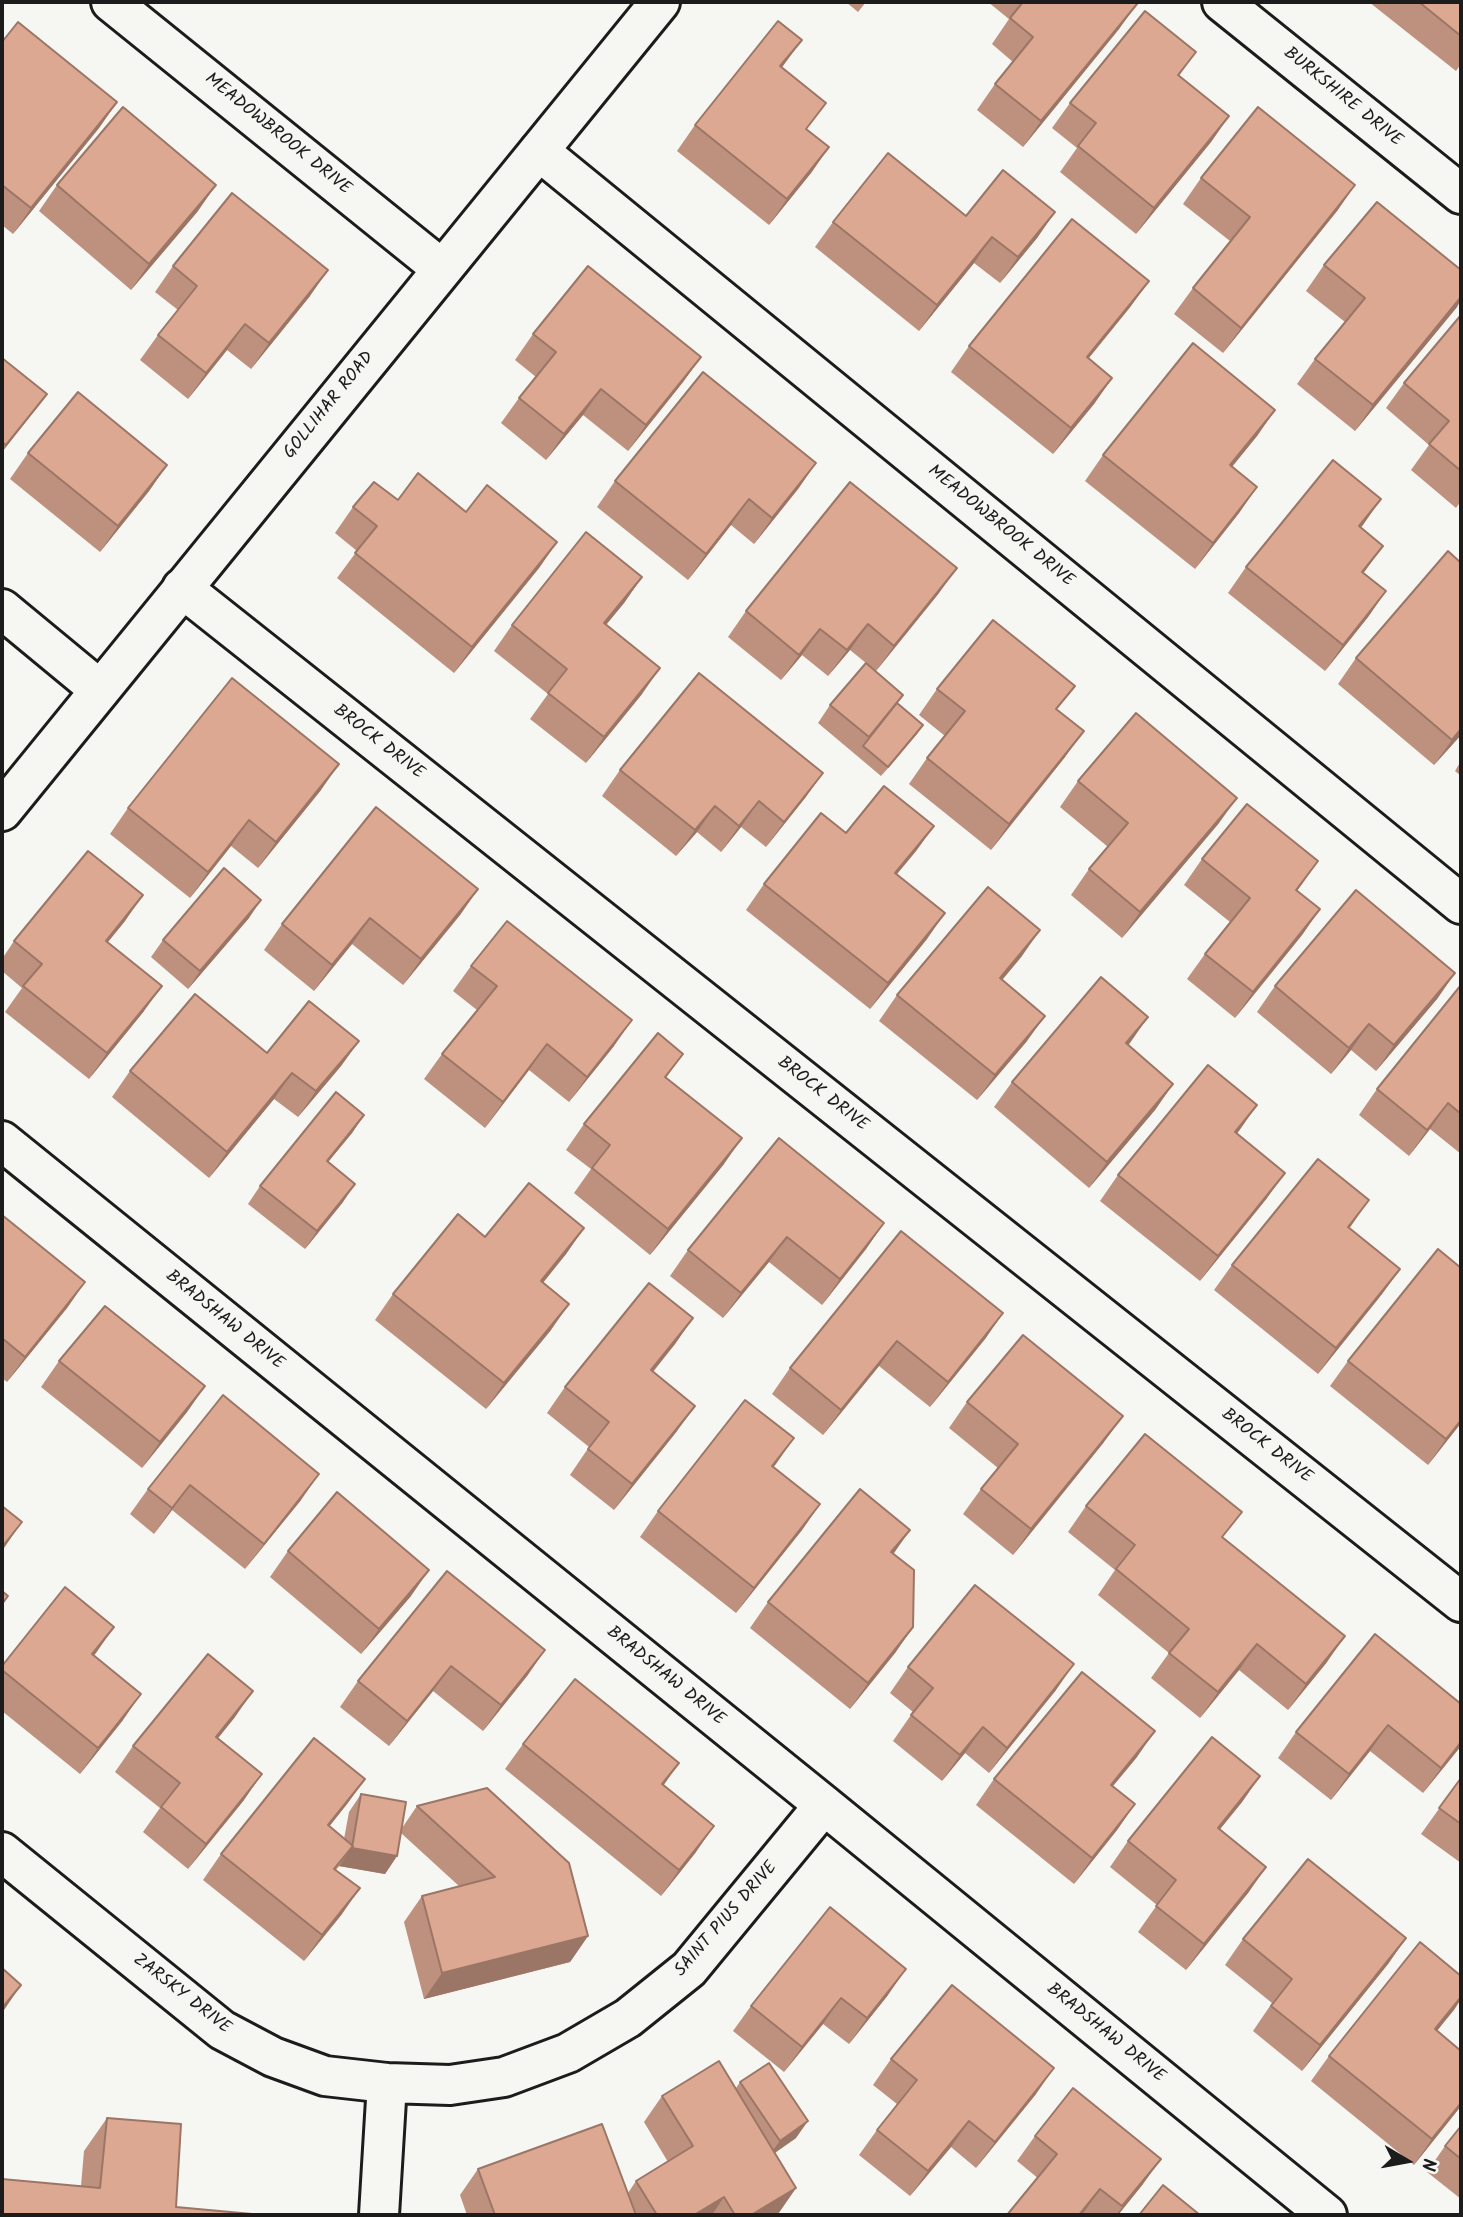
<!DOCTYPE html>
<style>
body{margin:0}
#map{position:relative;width:1463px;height:2217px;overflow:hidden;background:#f6f6f2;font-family:Kalam,sans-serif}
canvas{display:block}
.frame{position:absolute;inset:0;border:4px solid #1c1c1c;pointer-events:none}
.north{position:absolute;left:1372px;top:2126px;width:70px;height:70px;-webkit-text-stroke:5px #f6f6f2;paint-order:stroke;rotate:100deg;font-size:19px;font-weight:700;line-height:28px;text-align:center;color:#1c1c1c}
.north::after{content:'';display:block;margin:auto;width:24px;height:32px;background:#1c1c1c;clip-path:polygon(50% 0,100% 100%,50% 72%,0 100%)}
</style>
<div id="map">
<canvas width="1463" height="2217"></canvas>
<div class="frame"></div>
<div class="north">N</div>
</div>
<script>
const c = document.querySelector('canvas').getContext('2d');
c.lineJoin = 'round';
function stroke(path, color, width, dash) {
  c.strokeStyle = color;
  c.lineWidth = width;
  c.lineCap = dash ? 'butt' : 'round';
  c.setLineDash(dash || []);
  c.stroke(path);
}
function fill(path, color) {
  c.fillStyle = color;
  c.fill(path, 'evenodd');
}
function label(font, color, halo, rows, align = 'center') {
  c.font = font + ' Kalam,sans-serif';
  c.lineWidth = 6;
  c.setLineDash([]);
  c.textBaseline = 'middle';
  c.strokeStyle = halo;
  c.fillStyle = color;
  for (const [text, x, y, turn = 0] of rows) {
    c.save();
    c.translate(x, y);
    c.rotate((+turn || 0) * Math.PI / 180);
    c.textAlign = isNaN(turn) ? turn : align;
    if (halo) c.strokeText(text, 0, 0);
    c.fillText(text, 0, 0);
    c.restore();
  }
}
const minor = new Path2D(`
 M111,2L442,269
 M1222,2L1461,194
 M539,151L1461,904
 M182,588L1461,1602
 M2,609L100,690
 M2,1141L824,1805L1327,2215
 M2,1852L222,2030L273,2057L325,2076L387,2083L450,2085L504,2077L568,2053L628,2018L689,1969L824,1805
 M379,2215L387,2083`);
const tertiary = new Path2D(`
 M2,811L660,2`);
stroke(minor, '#1c1c1c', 44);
stroke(tertiary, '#1c1c1c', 44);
stroke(minor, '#f6f6f2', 38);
stroke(tertiary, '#f6f6f2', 38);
fill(new Path2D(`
 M846,2H866L858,12Z
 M988,2H1135L1119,29L1023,147L977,110L995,84L1013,62L992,44L1009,19Z
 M1369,2H1461V64L1456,71Z
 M2,42L117,102L99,128L13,234L2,225Z
 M1196,52L1179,76L1229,116L1211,142L1136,234L1060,172L1077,148L1052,128L1070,103Z
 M782,67L807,130L829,147L811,173L769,225L677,151L695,125Z
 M1201,178L1355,185L1337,211L1223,353L1174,314L1193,288L1230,241L1183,204Z
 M57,185L198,211L131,290L39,211Z
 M1055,212L1037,238L1000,283L974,263L919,331L815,247L833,222Z
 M1324,265L1457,307L1355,431L1297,384L1315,359L1345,322L1306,291Z
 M173,266L310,296L251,369L227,350L188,399L140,360L158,335L178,310L155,292Z
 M1131,306L1089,358L1112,378L1094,404L1053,454L951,372L969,346Z
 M1461,315V501L1456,508L1411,470L1429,445L1386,408L1404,383Z
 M533,334L701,357L683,382L628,451L583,415L546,460L501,423L519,398L536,377L515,360Z
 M2,358L47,394L34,411L2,452Z
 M1275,410L1257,436L1232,467L1257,487L1239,513L1195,569L1085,481L1103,455Z
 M28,453L167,465L149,491L100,552L10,479Z
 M816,463L798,489L754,544L731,525L688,580L597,507L615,481Z
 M398,500L466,512L557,542L539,568L454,673L337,578L357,551L335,533L353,507Z
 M1361,527L1364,573L1386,591L1368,617L1325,671L1228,593L1246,567Z
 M642,577L624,603L606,625L642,694L586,763L530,719L548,694L494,651L512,625Z
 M939,593L876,671L903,695L897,703L923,725L881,776L818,723L830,705L866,663L850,650L828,676L802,655L781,680L728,637L746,611Z
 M1356,658L1461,735L1434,765L1338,684Z
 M937,689L1058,710L1065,757L991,850L909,784L927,758L945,736L919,715Z
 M1461,761V776L1455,771Z
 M620,770L823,773L805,798L766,847L741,827L721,852L697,832L676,856L602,796Z
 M1078,781L1219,823L1122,938L1071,895L1089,869L1108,847L1060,807Z
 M321,790L258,868L231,846L190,898L110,834L128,808Z
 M934,826L916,851L897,874L927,939L870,1009L746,910L764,884L846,833Z
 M1202,859L1297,891L1320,909L1302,935L1235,1018L1187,979L1205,954L1230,922L1184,885Z
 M478,889L460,915L403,985L352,944L314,991L264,950L282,924Z
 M249,918L188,989L151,957L163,940Z
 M125,921L108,942L144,1011L89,1079L5,1012L22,988L2,971V959L14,941Z
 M1022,956L1002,980L1027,1041L977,1100L879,1021L897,995Z
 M471,966L614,1046L569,1102L529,1070L485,1128L424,1079L442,1054L477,1010L453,991Z
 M1455,973L1437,999L1376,1071L1351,1050L1331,1074L1257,1012L1275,986Z
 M1461,986V1154L1430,1129L1409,1156L1359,1115L1377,1089Z
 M359,1041L341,1066L298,1117L274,1099L209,1178L112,1097L130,1071Z
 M683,1054L666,1078L724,1164L650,1255L574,1193L591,1169L566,1150L584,1124Z
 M1012,1082L1173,1084L1155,1110L1089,1188L994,1107Z
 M364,1115L352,1133L328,1162L343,1202L305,1249L248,1204L260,1186Z
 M1237,1134L1267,1198L1200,1281L1100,1201L1118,1175Z
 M2,1215L85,1282L67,1308L7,1382L2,1378Z
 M884,1223L866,1249L822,1305L769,1262L723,1318L670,1276L688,1250Z
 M584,1228L566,1254L543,1283L551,1330L486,1409L375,1320L393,1294L485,1237Z
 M1232,1265L1400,1269L1382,1294L1318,1374L1214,1290Z
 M1461,1268V1423L1428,1465L1330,1386L1348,1361Z
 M1003,1313L985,1339L930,1407L879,1366L823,1435L772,1394L790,1368Z
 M693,1318L675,1344L653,1372L677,1431L614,1510L570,1475L589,1447L547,1413L565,1387Z
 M59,1361L205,1386L187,1412L142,1468L41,1387Z
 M223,1395L301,1500L245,1569L172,1510L154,1534L130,1514L148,1489Z
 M967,1402L1104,1442L1013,1555L963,1514L981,1489L998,1468L949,1428Z
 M773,1467L820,1504L802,1530L736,1613L640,1537L658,1511Z
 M1086,1506L1223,1538L1327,1662L1288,1710L1239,1670L1200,1718L1151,1678L1169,1653L1098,1595L1115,1570L1068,1532Z
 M910,1530L893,1553L913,1627L895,1653L850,1709L750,1628L768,1602Z
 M288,1551L411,1596L361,1654L270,1577Z
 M1375,1634L1461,1746L1423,1793L1370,1751L1331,1800L1278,1758L1296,1732Z
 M545,1650L527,1676L483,1731L433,1691L389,1746L340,1707L358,1681Z
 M94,1656L123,1720L80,1774L2,1711V1666Z
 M908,1667L1056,1690L989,1773L965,1753L942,1781L893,1741L913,1712L890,1693Z
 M235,1717L218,1738L244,1800L188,1869L143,1832L160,1808L115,1772L133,1746Z
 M523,1744L679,1763L663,1785L696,1852L661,1896L505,1769Z
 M1137,1757L1113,1786L1135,1804L1117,1830L1074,1884L976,1805L994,1779Z
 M1260,1776L1242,1802L1220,1829L1266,1867L1248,1893L1186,1970L1138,1932L1157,1905L1110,1867L1128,1841Z
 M1461,1778V1863L1421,1834Z
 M365,1779L347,1804L329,1826L344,1839L349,1812L361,1794L402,1828L417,1806L588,1936L570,1962L424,1999L404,1922L422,1896L459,1886L401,1833L397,1856L385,1874L339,1866L340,1865L336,1870L342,1914L304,1961L203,1880L221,1854Z
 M830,1907L888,1995L849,2044L823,2024L784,2072L733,2031L751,2006Z
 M1406,1938L1388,1964L1302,2071L1253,2031L1272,2003L1225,1965L1243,1939Z
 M1461,1976V1999L1437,2031L1461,2051V2106L1414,2165L1311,2081L1329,2056Z
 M891,2059L1036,2094L976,2168L951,2147L910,2196L859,2155L877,2130L897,2104L873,2085Z
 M740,2082L796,2138L775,2153L796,2188L778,2214L776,2215H467L460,2195L478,2169L628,2193L636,2181L668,2162L644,2122L662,2096L736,2088Z
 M107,2118L176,2207L2,2215L81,2186L84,2151Z
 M1461,2126V2199L1427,2172L1445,2146Z
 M1035,2136L1143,2184L1118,2215H1083L1017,2161Z`), '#be907e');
fill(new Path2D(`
 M1137,4L1119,29L1023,147L1041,121Z
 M802,40L783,66L762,91L780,66Z
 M117,102L99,128L13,234L31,208Z
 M1229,116L1211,142L1136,234L1154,208Z
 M829,147L811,173L769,225L787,199Z
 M216,185L198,211L131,290L149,264Z
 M1355,185L1337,211L1223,353L1241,328Z
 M1055,212L1037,238L1000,283L1018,257Z
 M992,237L974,263L919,331L937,305Z
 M328,270L310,296L251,369L269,343Z
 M1149,281L1131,306L1069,382L1087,357Z
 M1461,297V300L1457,307L1355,431L1373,405Z
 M245,324L227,350L188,399L206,373Z
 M701,357L683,382L628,451L646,425Z
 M1112,378L1094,404L1053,454L1071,428Z
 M601,389L583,415L546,460L564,434Z
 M47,394L34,411L2,452L6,445Z
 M1275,410L1257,436L1212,491L1230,465Z
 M816,463L798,489L754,544L772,518Z
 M167,465L149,491L100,552L118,526Z
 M1257,487L1239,513L1195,569L1213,543Z
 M749,499L731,525L688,580L706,554Z
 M1381,499L1363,525L1341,552L1359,526Z
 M557,542L539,568L454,673L472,647Z
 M1383,546L1365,571L1344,598L1362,572Z
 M957,568L939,593L876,671L894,646Z
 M642,577L624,603L586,649L604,623Z
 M1386,591L1368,617L1325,671L1343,645Z
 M868,624L850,650L828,676L847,650Z
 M820,629L802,655L781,680L799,655Z
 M660,668L642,694L586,763L604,737Z
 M923,725L917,734L881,776L888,767Z
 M1461,729V735L1434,765L1452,740Z
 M1084,731L1065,757L991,850L1009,824Z
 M339,764L321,790L258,868L276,842Z
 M823,773L805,798L766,847L784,822Z
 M1237,798L1219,823L1122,938L1140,912Z
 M759,801L741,827L721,852L739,826Z
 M715,806L697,832L676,856L695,830Z
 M249,820L231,846L190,898L208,872Z
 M934,826L916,851L877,898L895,873Z
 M1318,861L1300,887L1278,915L1296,890Z
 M478,889L460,915L403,985L421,959Z
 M143,895L125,921L88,966L106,941Z
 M261,900L249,918L188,989L200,971Z
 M1320,909L1302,935L1235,1018L1253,992Z
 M945,913L927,939L870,1009L888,983Z
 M370,918L352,944L314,991L332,965Z
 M1040,930L1022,956L982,1004L1000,978Z
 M1455,973L1437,999L1376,1071L1394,1045Z
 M162,986L144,1011L89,1079L107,1053Z
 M1045,1016L1027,1041L977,1100L995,1075Z
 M1148,1017L1130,1043L1108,1069L1126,1043Z
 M632,1020L614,1046L569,1102L587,1077Z
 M1369,1024L1351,1050L1331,1074L1349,1048Z
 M359,1041L341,1066L298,1117L316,1091Z
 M547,1044L529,1070L485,1128L503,1102Z
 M292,1073L274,1099L209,1178L227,1152Z
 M1173,1084L1155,1110L1089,1188L1107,1162Z
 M1448,1103L1430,1129L1409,1156L1427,1130Z
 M1257,1105L1239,1131L1217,1158L1235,1132Z
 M364,1115L352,1133L314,1179L327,1161Z
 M742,1138L724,1164L650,1255L668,1229Z
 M1285,1173L1267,1198L1200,1281L1218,1256Z
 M355,1184L343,1202L305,1249L317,1231Z
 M1369,1200L1351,1226L1330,1252L1348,1227Z
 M884,1223L866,1249L822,1305L840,1279Z
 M584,1228L566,1254L523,1307L541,1281Z
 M787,1237L769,1262L723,1318L741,1293Z
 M1400,1269L1382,1294L1318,1374L1336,1348Z
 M85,1282L67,1308L7,1382L25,1357Z
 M569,1304L551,1330L486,1409L504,1383Z
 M1003,1313L985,1339L930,1407L948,1382Z
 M693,1318L675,1344L633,1396L651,1370Z
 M897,1341L879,1366L823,1435L841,1410Z
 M205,1386L187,1412L142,1468L160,1442Z
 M695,1406L677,1431L614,1510L632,1484Z
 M1123,1416L1104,1442L1013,1555L1031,1529Z
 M1461,1420V1423L1428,1465L1446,1439Z
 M794,1438L776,1464L754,1492L772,1466Z
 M319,1474L301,1500L245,1569L264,1544Z
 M190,1485L172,1510L154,1534L172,1508Z
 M820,1504L802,1530L736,1613L754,1588Z
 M22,1522L4,1548L2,1550V1547Z
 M910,1530L892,1556L891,1552Z
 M429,1570L411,1596L361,1654L379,1629Z
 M114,1627L96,1653L74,1680L92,1654Z
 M913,1627L895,1653L850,1709L868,1683Z
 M1345,1636L1327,1662L1288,1710L1306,1684Z
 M1257,1644L1239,1670L1200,1718L1218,1692Z
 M545,1650L527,1676L483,1731L501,1705Z
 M1074,1664L1056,1690L989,1773L1007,1748Z
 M451,1666L433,1691L389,1746L407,1721Z
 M253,1691L235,1717L198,1763L216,1737Z
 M141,1694L123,1720L80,1774L98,1748Z
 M1388,1725L1370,1751L1331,1800L1349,1774Z
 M983,1727L965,1753L942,1781L960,1755Z
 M1155,1731L1137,1757L1093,1810L1111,1785Z
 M1461,1742V1746L1423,1793L1441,1768Z
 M679,1763L661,1789L662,1784Z
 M262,1774L244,1800L188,1869L206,1844Z
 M1260,1776L1242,1802L1200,1854L1218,1828Z
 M365,1779L347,1804L310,1851L328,1825Z
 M1135,1804L1117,1830L1074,1884L1092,1858Z
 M714,1826L696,1852L661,1896L679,1870Z
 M352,1848L397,1856L385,1874L339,1866Z
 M1266,1867L1248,1893L1186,1970L1204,1944Z
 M360,1888L342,1914L304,1961L322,1935Z
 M588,1936L570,1962L424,1999L442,1973Z
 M1406,1938L1388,1964L1302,2071L1320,2045Z
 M906,1969L888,1995L849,2044L867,2018Z
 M21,1985L2,2013V2008Z
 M1461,1997V1999L1454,2010L1417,2055L1435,2029Z
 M841,1998L823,2024L784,2072L802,2047Z
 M1054,2068L1036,2094L976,2168L995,2142Z
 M1461,2103V2106L1414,2165L1432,2139Z
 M808,2121L796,2138L767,2158L780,2141Z
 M969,2121L951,2147L910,2196L928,2171Z
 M1161,2159L1143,2184L1118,2215H1116Z
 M796,2188L778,2214L776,2215H751Z
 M1100,2189L1082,2215H1079Z
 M724,2197L712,2215H694Z`), '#9b7666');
const building = new Path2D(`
 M1023,2H1135L1137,4L1041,121L995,84L1033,37L1010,18Z
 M1419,2H1461V36Z
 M1145,11L1196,52L1178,75L1229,116L1154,208L1078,146L1096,123L1070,103Z
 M778,21L802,40L780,66L826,103L806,129L829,147L787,199L695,125Z
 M18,22L117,102L31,208L2,185V42Z
 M123,107L216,185L149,264L57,185Z
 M1258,107L1355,185L1241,328L1193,288L1250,217L1201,178Z
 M888,153L966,216L1003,170L1055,212L1018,257L992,237L937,305L833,222Z
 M232,193L328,270L269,343L245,324L206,373L158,335L197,286L173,266Z
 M1377,202L1461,270V297L1373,405L1315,359L1365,298L1324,265Z
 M1072,219L1149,281L1087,357L1112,378L1071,428L969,346Z
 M588,266L701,357L646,425L601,389L564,434L519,398L556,352L533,334Z
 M1461,315V471L1429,444L1449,421L1404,383Z
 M1193,343L1275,410L1230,465L1257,487L1213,543L1103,455Z
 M2,358L47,394L6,445L2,442Z
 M703,372L816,463L772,518L749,499L706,554L615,481Z
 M78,392L167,465L118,526L28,453Z
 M1333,460L1381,499L1359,526L1383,546L1362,572L1386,591L1343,645L1246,567Z
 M418,473L466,512L487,485L557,542L472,647L355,553L377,526L353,507L374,482L398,500Z
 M850,482L957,568L894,646L868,624L847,650L820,629L799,655L746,611Z
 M586,532L642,577L604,623L660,668L604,737L548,693L567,669L512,625Z
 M1448,551L1461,563V729L1452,740L1356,658Z
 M993,620L1075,686L1056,709L1084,731L1009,824L927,758L965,711L937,689Z
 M866,663L903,695L869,737L830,705Z
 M699,673L823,773L784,822L759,801L739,826L715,806L695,830L620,770Z
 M232,678L339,764L276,842L249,820L208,872L128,808Z
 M897,703L923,725L888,767L863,746Z
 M1136,713L1237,798L1140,912L1089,869L1128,823L1078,781Z
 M884,786L934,826L895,873L945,913L888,983L764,884L821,813L846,833Z
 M1247,804L1318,861L1296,890L1320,909L1253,992L1205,954L1250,898L1202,859Z
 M376,807L478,889L421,959L370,918L332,965L282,924Z
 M88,851L143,895L106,941L162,986L107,1053L23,986L42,964L14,941Z
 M224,868L261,900L200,971L163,940Z
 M988,887L1040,930L1000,978L1045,1016L995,1075L897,995Z
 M1356,890L1455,973L1394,1045L1369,1024L1349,1048L1275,986Z
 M507,921L632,1020L587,1077L547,1044L503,1102L442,1054L497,986L471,966Z
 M1101,977L1148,1017L1126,1043L1173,1084L1107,1162L1012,1082Z
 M1461,985V1114L1448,1103L1427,1130L1377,1089Z
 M195,994L267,1053L309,1001L359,1041L316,1091L292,1073L227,1152L130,1071Z
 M658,1033L683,1054L665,1077L742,1138L668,1229L592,1168L610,1145L584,1124Z
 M1208,1065L1257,1105L1235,1132L1285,1173L1218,1256L1118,1175Z
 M336,1092L364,1115L327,1161L355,1184L317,1231L260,1186Z
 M779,1138L884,1223L840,1279L787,1237L741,1293L688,1250Z
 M1318,1159L1369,1200L1348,1227L1400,1269L1336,1348L1232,1265Z
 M529,1183L584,1228L541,1281L569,1304L504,1383L393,1294L458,1214L485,1237Z
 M2,1215L85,1282L25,1357L2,1338Z
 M901,1231L1003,1313L948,1382L897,1341L841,1410L790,1368Z
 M1438,1249L1461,1268V1420L1446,1439L1348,1361Z
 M649,1283L693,1318L651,1370L695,1406L632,1484L588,1449L609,1422L565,1387Z
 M105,1306L205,1386L160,1442L59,1361Z
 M1023,1335L1123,1416L1031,1529L981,1489L1018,1444L967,1402Z
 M223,1395L319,1474L264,1544L190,1485L172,1508L148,1489Z
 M745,1400L794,1438L772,1466L820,1504L754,1588L658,1511Z
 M1145,1434L1242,1512L1222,1537L1345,1636L1306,1684L1257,1644L1218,1692L1169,1653L1189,1629L1116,1569L1135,1545L1086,1506Z
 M860,1489L910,1530L891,1552L914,1570L913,1627L868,1683L768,1602Z
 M337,1492L429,1570L379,1629L288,1551Z
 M2,1506L22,1522L2,1547Z
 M447,1571L545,1650L501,1705L451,1666L407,1721L358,1681Z
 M975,1585L1074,1664L1007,1748L983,1727L960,1755L911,1715L933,1688L908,1667Z
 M65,1587L114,1627L92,1654L141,1694L98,1748L2,1670V1666Z
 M2,1591L8,1596L2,1604Z
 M1375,1634L1461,1704V1742L1441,1768L1388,1725L1349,1774L1296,1732Z
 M208,1654L253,1691L216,1737L262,1774L206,1844L161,1807L180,1783L133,1746Z
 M1082,1672L1155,1731L1111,1785L1135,1804L1092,1858L994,1779Z
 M575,1679L679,1763L662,1784L714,1826L679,1870L523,1744Z
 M1212,1737L1260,1776L1218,1828L1266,1867L1204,1944L1156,1906L1176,1880L1128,1841Z
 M314,1738L365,1779L328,1825L353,1846L334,1869L360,1888L322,1935L221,1854Z
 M1461,1778V1824L1439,1808Z
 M487,1788L569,1863L588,1936L442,1973L422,1896L495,1877L417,1806Z
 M361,1794L406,1802L397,1856L352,1848Z
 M1308,1859L1406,1938L1320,2045L1271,2006L1292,1979L1243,1939Z
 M830,1907L906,1969L867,2018L841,1998L802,2047L751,2006Z
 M1420,1942L1461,1976V1997L1435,2029L1461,2051V2103L1432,2139L1329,2056Z
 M2,1968L21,1985L2,2008Z
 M952,1985L1054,2068L995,2142L969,2121L928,2171L877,2130L917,2080L891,2059Z
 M719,2061L796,2188L751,2215H735L724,2197L694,2215H657L636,2181L693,2146L662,2096Z
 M769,2063L808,2121L780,2141L740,2082Z
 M1073,2088L1161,2159L1122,2206L1100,2189L1079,2215H1007L1057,2154L1035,2136Z
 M107,2118L181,2124L176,2207L263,2215H2V2179L100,2188Z
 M602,2124L636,2215H495L478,2169Z
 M1461,2126V2159L1445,2146Z
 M1163,2185L1200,2215H1139Z`);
fill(building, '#dda892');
stroke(building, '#9b7666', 2);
label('18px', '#1c1c1c', '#f6f6f2', [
 ["BURKSHIRE DRIVE",1342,98,39],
 ["MEADOWBROOK DRIVE",277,135,39],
 ["GOLLIHAR ROAD",330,406,-51],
 ["MEADOWBROOK DRIVE",1000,527,39],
 ["BROCK DRIVE",378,743,38],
 ["BROCK DRIVE",822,1095,38],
 ["BRADSHAW DRIVE",224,1321,39],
 ["BROCK DRIVE",1266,1447,38],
 ["BRADSHAW DRIVE",665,1677,39],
 ["SAINT PIUS DRIVE",727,1920,-49],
 ["ZARSKY DRIVE",181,1995,38],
 ["BRADSHAW DRIVE",1105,2034,39]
]);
</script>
